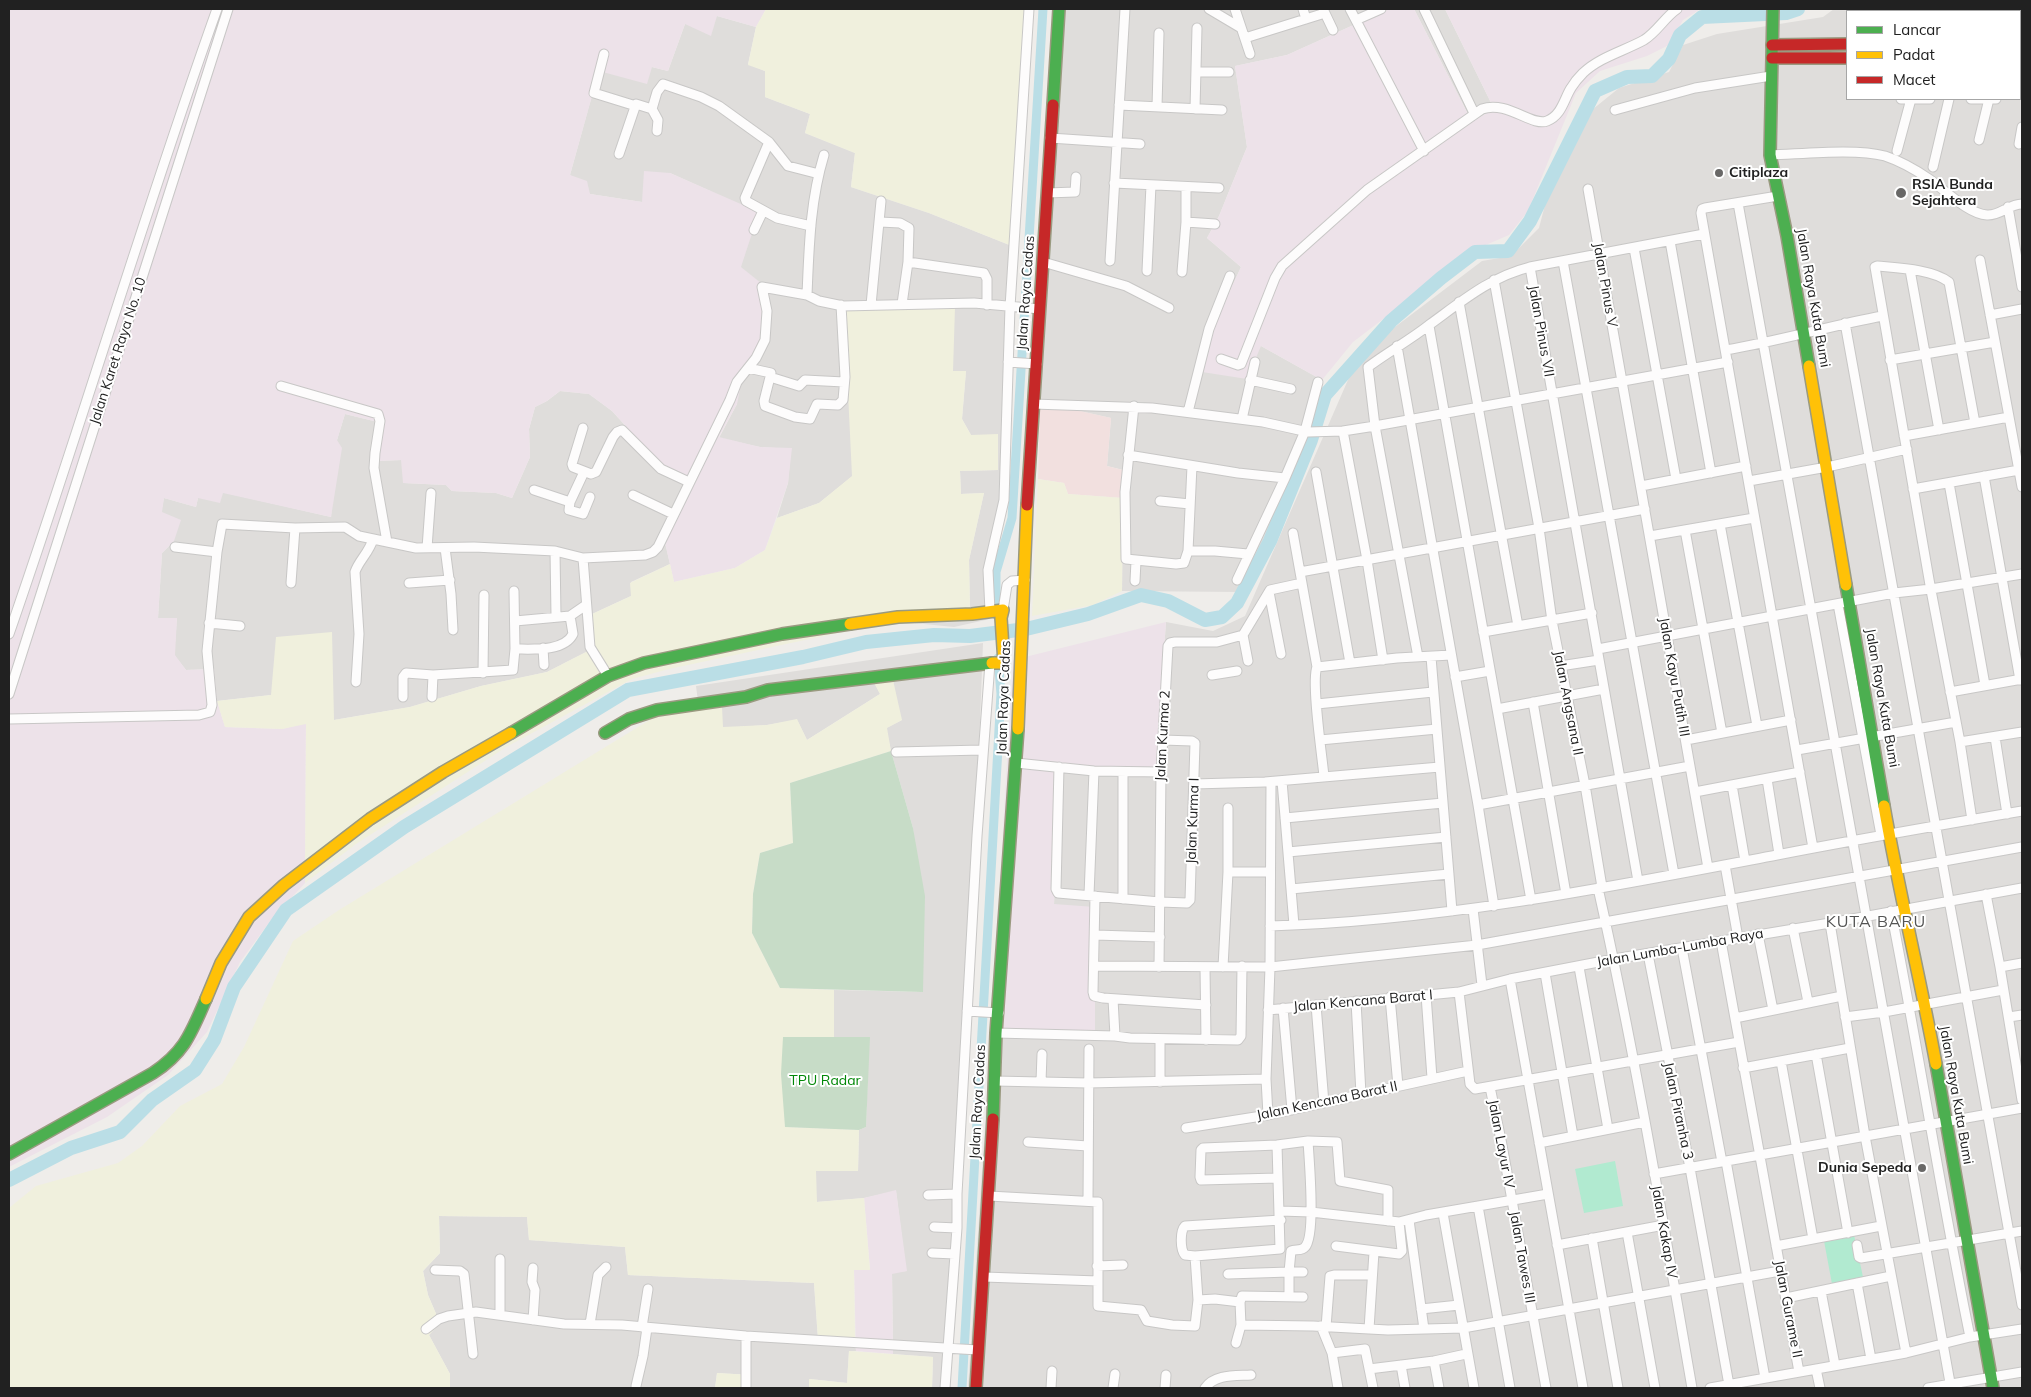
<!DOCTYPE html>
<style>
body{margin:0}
#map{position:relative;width:2031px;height:1397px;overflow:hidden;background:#efedea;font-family:Mulish,sans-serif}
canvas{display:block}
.frame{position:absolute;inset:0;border:10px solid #212121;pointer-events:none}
.legend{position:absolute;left:1846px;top:10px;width:175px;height:90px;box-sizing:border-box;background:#fff;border:1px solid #a6a6a6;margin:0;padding:6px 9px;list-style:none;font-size:15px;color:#212121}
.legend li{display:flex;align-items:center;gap:10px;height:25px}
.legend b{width:25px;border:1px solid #a6a6a6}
</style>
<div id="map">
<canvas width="2031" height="1397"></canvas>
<div class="frame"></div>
<ul class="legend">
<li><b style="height:6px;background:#4caf50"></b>Lancar</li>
<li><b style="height:6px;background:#ffc107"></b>Padat</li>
<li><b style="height:6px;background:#c62828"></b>Macet</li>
</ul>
</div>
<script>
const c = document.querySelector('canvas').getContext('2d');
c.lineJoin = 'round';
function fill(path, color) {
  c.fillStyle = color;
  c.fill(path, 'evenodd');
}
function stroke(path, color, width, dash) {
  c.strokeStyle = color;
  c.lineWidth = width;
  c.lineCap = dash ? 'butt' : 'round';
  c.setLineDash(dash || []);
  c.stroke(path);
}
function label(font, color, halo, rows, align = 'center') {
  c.font = font + ' Mulish,sans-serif';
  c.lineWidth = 4;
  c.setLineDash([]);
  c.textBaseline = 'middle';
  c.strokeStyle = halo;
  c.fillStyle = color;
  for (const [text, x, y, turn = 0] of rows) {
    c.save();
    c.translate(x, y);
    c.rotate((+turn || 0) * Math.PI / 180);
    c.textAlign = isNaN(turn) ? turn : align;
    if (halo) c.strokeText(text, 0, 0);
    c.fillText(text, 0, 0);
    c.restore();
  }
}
fill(new Path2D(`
 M1053,9H1389L1287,55L1235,66L1247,147L1219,216L1207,238L1241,267L1215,323L1261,346L1322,380L1305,446L1240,592L1122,591L1123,470L1107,466L1111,418L1030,400Z
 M1414,9H1445L1494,109L1472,122Z
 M1834,9H2022V1388H968L991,1032L1054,905L1059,773H1155L1166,622L1213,631L1245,616L1351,373L1391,330L1482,261L1511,256L1539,228L1552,178L1582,118L1619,88L1669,72L1683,45L1717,34L1823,17ZM1847,11H2020V99H1847Z
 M717,16L756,27L748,64L765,71V97L810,114L805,133L855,153L851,187L929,213L1012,246L1001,503L986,570L990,619L954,627L894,621L970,609L969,560L984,493L961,494L960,471L997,470L971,435L962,419L966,371H953L844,309L853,476L819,503L777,518L788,483L791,449L760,447L719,438L737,404L741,267L710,191L670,173L642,202L590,194L570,175L599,70L652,67L668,71L685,24Z
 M560,391L589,394L612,411L663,467L688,478L663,534L670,564L631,582V596L590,615V650L547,672L481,686L410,707L334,720L271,695L217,701L214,669L186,670L174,655L177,618H158L162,553L174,541L161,512L164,498L196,507L198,498L222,492L331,517L337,440L345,414L382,423L377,461L402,460L404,483L446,485L452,491L496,493L512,498L530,457L529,429L535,407L547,401Z
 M983,643L972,932L946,1388H932L933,1357L893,1354L892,1273L906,1271L896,1191L864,1198L816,1202V1171H858L859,1130L866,1127L869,1037H834V990L923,992L913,828L891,751L886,728L902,720L875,683L880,694L807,740L797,720L767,725L723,728L699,709L696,686Z
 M439,1216L527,1217L529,1240L625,1247L628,1275L814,1283L818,1339H855L856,1351H849L847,1383L810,1379L809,1388H751V1375L717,1373L715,1388H450V1374L429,1335L440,1323L428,1295L423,1271L440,1253Z`), '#dfdddb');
fill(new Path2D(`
 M1040,402L1111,418L1107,466L1123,470V498L1068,494L1064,483L1038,479Z`), '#f2e0df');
fill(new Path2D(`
 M9,9H766L756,27L717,16L711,36L685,24L668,71L652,67L647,84L599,71L570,175L587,181L590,194L642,202L644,171L670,173L759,212L741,267L761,283L767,340L754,370L742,379L737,404L719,437L760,447L792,448L788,483L765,550L735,568L674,582L663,534L688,478L663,467L612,411L589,394L560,391L547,401L535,407L529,429L530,457L512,498L496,493L452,491L446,485L403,483L401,460L377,461L382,423L345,414L337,440L342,448L331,517L223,493L220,503L198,498L196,507L164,498L162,512L181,520L174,541L162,553L158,618H177L175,655L186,670L214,669L217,701L225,727L282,729L306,723L305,883L271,920L240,962L207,1032L168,1075L107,1117L9,1167Z
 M1389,9H1414L1472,122L1494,109L1445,9H1731L1699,10L1683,20L1669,45L1647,56L1600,71L1576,93L1528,211L1509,235L1474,250L1353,342L1322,380L1261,346L1247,379L1202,372L1215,323L1241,267L1207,238L1219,216L1247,147L1235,66L1287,55Z
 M1166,622L1155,773H1059L1054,904L1095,907V1035L991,1032L1013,660Z
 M896,1190L907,1271L892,1274L893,1354L856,1351L854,1270L870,1269L864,1198Z`), '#ede2e9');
fill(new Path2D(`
 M766,9H1027L1012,246L929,213L851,187L855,153L805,133L810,114L765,97V71L748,65L756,27Z
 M955,307L953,371H966L962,419L971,435L998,434V470L960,471L961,494L984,493L969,560L970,609L894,621L669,669L632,679L508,746L356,844L305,883L306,724L282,729L225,727L217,701L271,695L276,637L332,632L334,720L410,707L481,686L547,672L590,650V615L631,596L630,583L670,564L674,582L735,568L765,550L777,518L819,503L852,476L844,309Z
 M1038,479L1064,483L1068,494L1123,498L1122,591L1093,605L1032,616Z
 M893,680L902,720L887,728L891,751L790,783L793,843L760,853L753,894L752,933L780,988L834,990V1037H783L785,1127L859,1130L858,1171H816L817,1202L864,1198L870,1270H854L855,1339H818L814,1283L628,1275L625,1247L529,1240L527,1217L439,1216L440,1253L423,1271L428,1295L440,1323L429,1335L450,1374V1388H9V1208L36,1186L118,1163L142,1146L180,1106L222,1084L244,1047L293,941L339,910L661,713L722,707L723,727L767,725L797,719L807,740L880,694L874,683Z
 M849,1351L933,1357L932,1388H809V1379L847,1383Z
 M717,1373L751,1375V1388H715Z`), '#f0f0dd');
fill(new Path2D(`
 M891,751L913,828L925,896L923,992L780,988L752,933L753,894L760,853L793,843L790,783Z
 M783,1037H870L866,1127L859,1130L785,1127L781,1074Z`), '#c7dcc7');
fill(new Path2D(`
 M1615,1161L1623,1206L1584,1213L1575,1169Z
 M1854,1235L1863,1277L1832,1284L1824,1241Z`), '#b1ead0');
stroke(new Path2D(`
 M996,615V572L1012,518L1043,9
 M962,1388L1001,694L998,658`), '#badee6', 9);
stroke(new Path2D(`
 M9,1180L71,1148L120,1132L152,1100L195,1070L214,1040L234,987L286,910L404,827L628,690L803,657L866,642L934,635L970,636L1026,629L1088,614L1141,595L1168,601L1205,620L1222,617L1237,603L1270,541L1311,440L1325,395L1391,321L1441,278L1475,252L1508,251L1530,221L1595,91L1627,77L1652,76L1669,59L1680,35L1702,17L1786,13L1798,9`), '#badee6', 14);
const street = new Path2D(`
 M1209,9L1241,28
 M1235,9L1250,54
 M1303,9L1306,19
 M1323,9L1333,30
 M1350,9L1424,151
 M1424,9L1474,113
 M1983,9L1985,11
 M1356,20L1381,9
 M1245,38L1325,13
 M604,54L594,93L636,106
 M1196,72H1229
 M2020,93L2022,92
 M1901,99H1930
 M1971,99H1996
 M1119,105L1222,110
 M1157,107L1159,33
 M652,109L658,120L657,131
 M1195,109L1197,28
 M1615,110L1695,88L1771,76
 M1050,138L1140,144
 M1979,140L1989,99
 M769,142L745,198L746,201L777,218L811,226
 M2019,144L2022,127
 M1897,151L1911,99
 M619,154L636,104L652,109L657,92L663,84L701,97L719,106L769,142L788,166L819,174
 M1770,155C1802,154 1856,148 1885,156C1900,161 1916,170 1929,179C1944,189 1968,214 1987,215C2000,216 2009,204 2022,204
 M1933,167L1949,99
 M1114,183L1219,188
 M1588,189L1708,868
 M1047,193L1075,192L1076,177
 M1778,196L1705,208L1702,209L1701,213L1813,848
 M1738,203L1951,1388
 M2008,207L2022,287
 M880,222L900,223L909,228L908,262L902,304
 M1186,222L1215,224
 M754,230L763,211
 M1670,241L1711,473
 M1634,248L1676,479
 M1980,260L2022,487
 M1110,261L1125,9
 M1563,261L1674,874
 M908,262L984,273L987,279V305
 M1043,262L1126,286L1169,308
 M1530,267L1638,881
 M1910,270L1939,430
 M1147,271L1151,185
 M1182,272L1186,222V187
 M1494,280L1539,528L1552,621L1585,785L1602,887
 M807,295C809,248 810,201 824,155
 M1459,302L1518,626
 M871,305L881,201
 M1990,315L2022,309
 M1845,323L2022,1305
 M1429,326L1531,900
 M1397,346L1478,805L1494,906
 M1726,350C1779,341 1830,326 1882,316
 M1221,359L1238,365L1241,364L1275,278L1282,266L1367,190L1482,109C1507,100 1532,127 1547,121C1562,115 1564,99 1571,88C1574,83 1579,77 1583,73C1600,57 1624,51 1644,40C1657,32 1665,17 1677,9
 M1890,360L1995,342
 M1008,362L1037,364
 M748,368L771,373L764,401L765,406L795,417L810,419L817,404L838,405L843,400L845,377L841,305
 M770,377L799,386L805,380L844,382
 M1250,380L1291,389
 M281,386L378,414L380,421L375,453L374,468L387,542
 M1033,404L1152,408L1263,422L1308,432L1343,431L1375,426L1728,362
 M1134,406L1125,492L1126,559L1176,564L1184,563L1188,551L1192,466
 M1188,412L1209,329L1230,276
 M1242,419L1255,362
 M583,428L572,464L573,467L591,474L596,472L613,437L617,432L622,430L661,469L689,482
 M1343,431L1367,560L1383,660
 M1904,436L2009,417
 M1128,455L1238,473L1285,478
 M584,472L570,502L569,510L583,514L590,497
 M1316,472L1350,663
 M1984,476L2020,680
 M1749,481L1827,467L1907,449
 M1949,483L1985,685
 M1641,486L1746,466
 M1913,489L2019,470
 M534,490L570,502
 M633,495L673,514
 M1160,501L1190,504
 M1720,524L1757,726
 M1685,530L1722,733
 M1293,533L1317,667C1311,681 1322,756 1324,776
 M1650,536L1754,518
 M175,547L217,552
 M427,548L431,493
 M445,548L451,594L453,630
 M555,551L556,616
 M1188,551H1215L1248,554
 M583,558L590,647L608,676
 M1300,572L1645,509
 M1237,580L1285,478L1305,431L1318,382
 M1135,581L1136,561
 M291,583L295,528
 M409,583L450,580
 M1269,592L1281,654
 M1838,604L1881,835
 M1003,610L1007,585L1012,581L1025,580
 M990,611L988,570L1004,500L1010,307L1029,9
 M570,616L586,605
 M515,621L570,616L573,634C564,652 532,649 515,649
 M209,623L240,626
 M1483,632L1592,613
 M9,634C81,427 143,216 217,9
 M543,648L544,665
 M1598,649L1894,593L1931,589L2022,574
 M1418,657L1375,426L1368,367C1388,352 1410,340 1429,325C1461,302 1490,277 1530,267L1704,234
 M1431,657L1452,911
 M1248,661L1243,635L1270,590L1302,583
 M1560,666L1599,660
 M1317,667L1397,658L1451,655
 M483,673L484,595
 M1212,675L1237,671
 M1455,677L1490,671
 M356,682L359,634L355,572C359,560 369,553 373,539
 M1950,692L2022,679
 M9,694L228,9
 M403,697V677L406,673L433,675L513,670L515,649L514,591
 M432,697L433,675
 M1533,702L1566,894
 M1317,704L1433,692
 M1497,709L1604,689
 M9,719L199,715L210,712L212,705L207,651L217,552L222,524L295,528L345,527L359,536L416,548L474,547L555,551L583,558L645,555L653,552L658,547L730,400L737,382L756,358L765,340L767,311L762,287L807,295L819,301L843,306L974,303L1040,309
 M1995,737L2007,814
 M1320,740L1437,729
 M1686,740L1791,720
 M1960,742L2022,732
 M1797,750L1956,722
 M896,752L982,750
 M1016,763L1094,771L1161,772
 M1059,767L1056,889L1058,893L1160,902L1187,903L1190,900L1195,743L1192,741L1163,740
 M1767,779L1779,854
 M1282,781L1294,925
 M1194,784L1265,782L1440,767
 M1732,785L1745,861
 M1695,792L1800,772
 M1478,805L1690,766
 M1285,818L1443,803
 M1972,820L1960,742L1930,585L1875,267L1877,266C1898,268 1932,269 1949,282L1975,423
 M1288,852L1446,837
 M1725,865L1738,938
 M1228,872H1270
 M1598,888C1635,1054 1663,1221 1692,1388
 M1291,889L1449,874
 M1986,894L2000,967L2022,1100
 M1089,895L1094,771
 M1095,896L1093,992L1094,996L1103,998L1206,1005
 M1123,899V772
 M1473,909L1482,985
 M1891,911C1919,1053 1941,1196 1970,1337
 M1830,923L1865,1136L1906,1353
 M1270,926C1441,921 1610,887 1777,855C1859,839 1940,825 2022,811
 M1793,928L1808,1002
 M1758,934L1773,1010
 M1095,935L1160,937
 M1721,941L1799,1372
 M1682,948L1722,1162
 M1648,954L1690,1168L1729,1385
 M1094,966L1270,967L1477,945L2022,847
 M1159,967L1161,772L1168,646L1170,643L1175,642H1217L1243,635
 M1205,967L1206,1040
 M1223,967L1228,872V808
 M1579,967L1608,1129
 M2000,967L2022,963
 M1545,973L1573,1136
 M1510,979L1583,1388
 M1459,992L1470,1084L1475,1089L1739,1042
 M1426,995L1432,1078
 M1390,997L1398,1086
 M1113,999L1115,1036L1130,1038L1238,1040L1241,1036L1242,966
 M1356,1001L1361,1094
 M1316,1005L1324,1103
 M1283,1008L1292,1110
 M1268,1010L1459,992L1510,979L1614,959L1830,923L2022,888
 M967,1011L999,1013
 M1845,1017L1884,1012L2003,990
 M2009,1017L2022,1015
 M1735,1018L1842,996
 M996,1033L1115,1036
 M1160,1039V1082
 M1816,1054L1848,1233
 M1781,1061L1813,1239
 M1743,1068L1850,1048
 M995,1081L1088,1083L1266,1079
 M1041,1082L1042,1054
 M1490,1087L1502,1145L1546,1388
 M1268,1115L1266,1079L1270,967L1271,782
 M1186,1128L1268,1115L1468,1071
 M1028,1142L1088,1146
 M1539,1143L1645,1122
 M1277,1145L1280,1249L1195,1256L1185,1255C1180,1249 1180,1231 1185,1226L1281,1220
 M1726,1161L1765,1378
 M1654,1174L2022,1108
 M1278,1178L1201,1180L1200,1177L1201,1150L1203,1148L1277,1145L1308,1141L1337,1142L1340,1181L1388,1190V1221
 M928,1195L957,1194
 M989,1196L1098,1202V1306L1141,1310L1147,1321L1172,1325L1195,1326L1198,1300L1195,1256
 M1088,1201L1089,1049
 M1478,1206L1510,1388
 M1280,1211L1311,1212L1399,1222L1426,1215L1548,1194
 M1443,1213L1474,1388
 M1409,1220L1424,1329
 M934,1227L957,1228
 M1627,1232L1655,1388
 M1592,1238L1618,1388
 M1557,1245L1664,1225
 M1857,1245L1859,1257L1861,1258L2022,1231
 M1336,1246L1399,1254L1402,1251L1399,1222
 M1776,1246L1881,1226
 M932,1253L955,1254
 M1097,1266L1123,1265
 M533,1268L532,1282L535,1290L533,1320
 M435,1270L460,1271L464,1274L473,1354
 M1228,1274L1289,1272L1291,1251C1295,1249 1302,1251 1305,1247C1316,1236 1309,1159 1308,1141
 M984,1277L1098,1281
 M1857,1283L1871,1359
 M1821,1291L1835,1365
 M1289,1296V1272H1303
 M1303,1297L1242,1296L1240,1302L1241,1325L1313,1326L1388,1330L1463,1328L1780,1271
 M1786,1298L1891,1276
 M1198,1300L1215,1299L1240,1302
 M1421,1309L1459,1305
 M500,1315V1259
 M590,1324L598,1275L606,1267
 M1321,1326L1332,1353L1338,1388
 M642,1327L648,1289
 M1326,1327L1330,1276L1334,1275H1371
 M426,1329L439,1319L448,1316L476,1312L564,1324L622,1325L746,1336L978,1350
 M1369,1329L1374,1252
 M746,1336V1388
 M1236,1343L1241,1325
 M1332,1353L1365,1349L1373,1388
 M1434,1361L1439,1388
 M1401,1365L1405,1388
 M1369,1369L1434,1361L1466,1354
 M1816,1369L1820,1388
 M636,1386L643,1356L647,1328
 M945,1388L957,1228V1194L977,836L990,663
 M1051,1388L1052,1371
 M1113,1388L1115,1374
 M1165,1388L1166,1375
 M1205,1388C1215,1374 1235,1376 1251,1375
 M1710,1388L1906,1353L1970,1337L2022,1329
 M1928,1388L2022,1372`);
const fast = new Path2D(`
 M1773,9L1770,155L1787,236L1809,366
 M2020,45L2022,44
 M1053,105L1059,9
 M1846,585L1884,806
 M511,733L608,676L644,663L782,634L850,624
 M605,733L629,719L657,710L746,697L768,690L992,663
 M1936,1064L1993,1388
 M993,1119L996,1033L1018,729
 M9,1154L153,1073C185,1052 191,1033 206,999`);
const slow = new Path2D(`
 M1809,366L1846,585
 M850,624L898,617L972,614L1003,610L1001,618L1004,663H992
 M1018,729L1027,505
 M1884,806C1899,892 1920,977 1936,1064
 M206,999L221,963L249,917L284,885L370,819L443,772L511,733`);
const jam = new Path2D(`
 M2020,30L2022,29
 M1772,45L1847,44
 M1772,58H1847
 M1027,505L1053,105
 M976,1388L993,1119`);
stroke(street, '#c8c7c6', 11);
stroke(fast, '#9a9a80', 14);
stroke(slow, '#9a9a80', 14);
stroke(jam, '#9a9a80', 14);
stroke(street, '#fdfcfc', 9);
stroke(fast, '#4caf50', 11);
stroke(slow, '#ffc107', 11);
stroke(jam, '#c62828', 11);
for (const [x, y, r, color] of [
 [1719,173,5,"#696867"],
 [1901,193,6,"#696867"],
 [1922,1168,5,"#696867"]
]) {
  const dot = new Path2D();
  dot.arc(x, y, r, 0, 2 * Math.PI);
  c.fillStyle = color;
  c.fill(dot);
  stroke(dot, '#fff', 2);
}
label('bold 14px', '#212121', '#fff', [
 ["Citiplaza",1729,173],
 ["RSIA Bunda",1912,185],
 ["Sejahtera",1912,201],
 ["Dunia Sepeda",1912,1168,"right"]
], 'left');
label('14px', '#212121', '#fff', [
 ["Jalan Pinus V",1605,285,80],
 ["Jalan Raya Cadas",1026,293,-86],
 ["Jalan Raya Kuta Bumi",1813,298,80],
 ["Jalan Pinus VII",1541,331,80],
 ["Jalan Karet Raya No. 10",118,351,-72],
 ["Jalan Kayu Putih III",1674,677,80],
 ["Jalan Raya Cadas",1004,698,-88],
 ["Jalan Raya Kuta Bumi",1882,698,80],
 ["Jalan Angsana II",1568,703,79],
 ["Jalan Kurma 2",1163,736,-87],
 ["Jalan Kurma I",1193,821,-88],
 ["Jalan Lumba-Lumba Raya",1680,948,-10],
 ["Jalan Kencana Barat I",1363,1001,-5],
 ["Jalan Raya Kuta Bumi",1956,1095,80],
 ["Jalan Kencana Barat II",1327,1101,-12],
 ["Jalan Raya Cadas",978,1102,-87],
 ["Jalan Piranha 3",1678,1111,78],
 ["Jalan Layur IV",1501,1144,79],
 ["Jalan Kakap IV",1664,1232,80],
 ["Jalan Tawes III",1522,1257,80],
 ["Jalan Gurame II",1788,1309,79]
]);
label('14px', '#028808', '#fff', [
 ["TPU Radar",825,1081]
]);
c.letterSpacing = '1px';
label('16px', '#545454', '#fff', [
 ["KUTA BARU",1876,922]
]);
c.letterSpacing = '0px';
</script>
